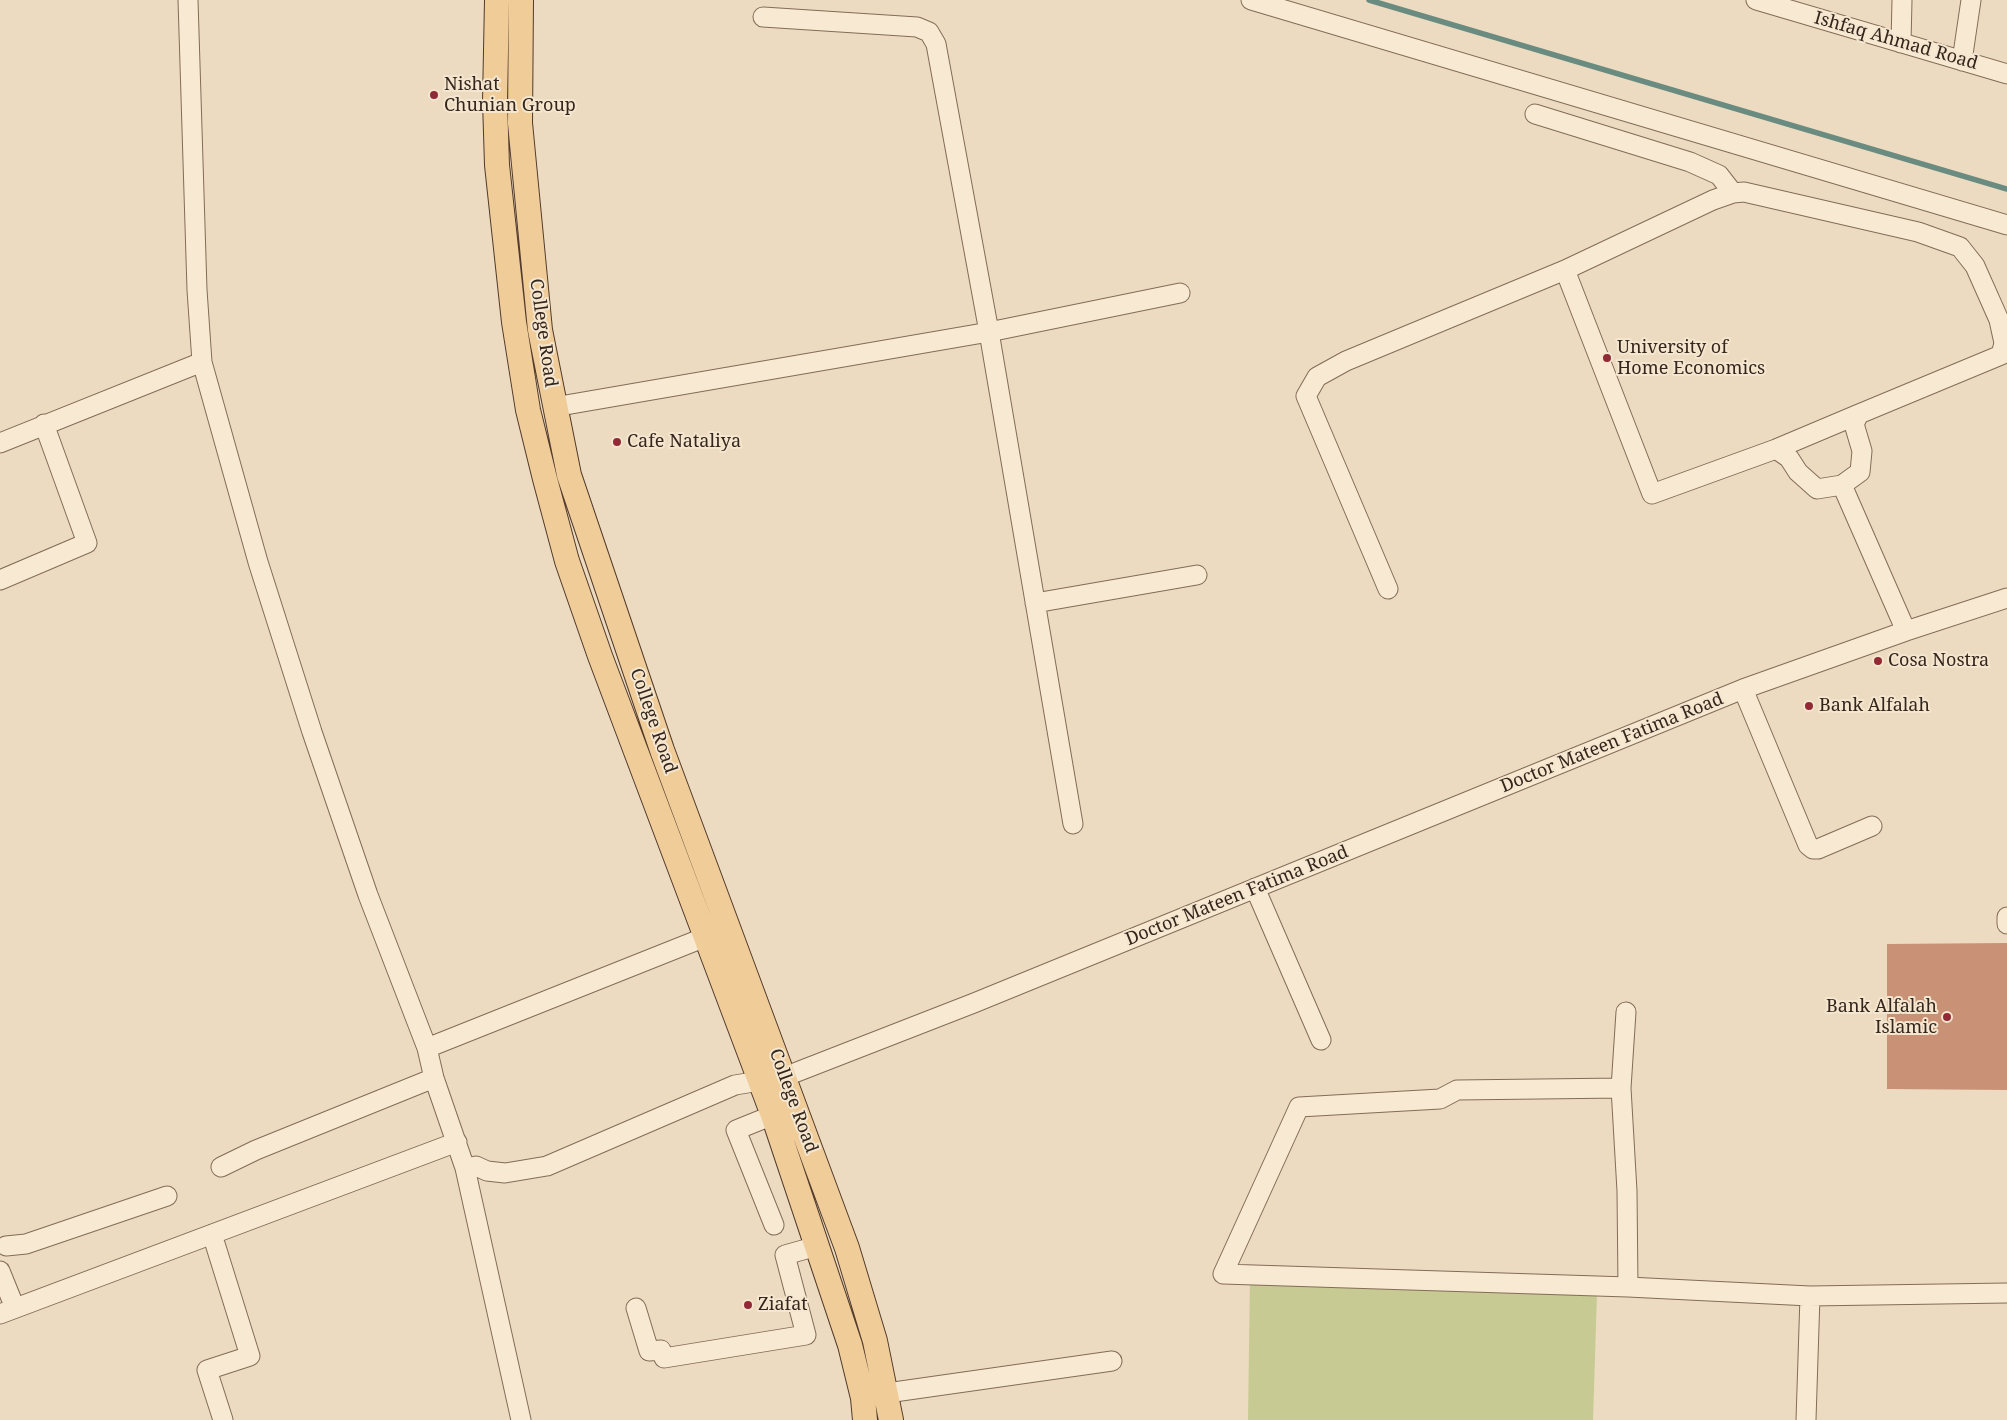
<!DOCTYPE html>
<style>
body{margin:0}
canvas{display:block;background:#ecdbc0}
</style>
<canvas width="2007" height="1420"></canvas>
<script>
const c = document.querySelector('canvas').getContext('2d');
c.lineJoin = 'round';
function fill(path, color) {
  c.fillStyle = color;
  c.fill(path, 'evenodd');
}
function stroke(path, color, width, dash) {
  c.strokeStyle = color;
  c.lineWidth = width;
  c.lineCap = dash ? 'butt' : 'round';
  c.setLineDash(dash || []);
  c.stroke(path);
}
function label(font, color, halo, rows, align = 'center') {
  c.font = font + ' "Noto Serif",serif';
  c.lineWidth = 4;
  c.setLineDash([]);
  c.textBaseline = 'middle';
  c.strokeStyle = halo;
  c.fillStyle = color;
  for (const [text, x, y, turn = 0] of rows) {
    c.save();
    c.translate(x, y);
    c.rotate((+turn || 0) * Math.PI / 180);
    c.textAlign = isNaN(turn) ? turn : align;
    if (halo) c.strokeText(text, 0, 0);
    c.fillText(text, 0, 0);
    c.restore();
  }
}
fill(new Path2D(`
 M1250,1275L1597,1292L1593,1420H1248Z`), '#c8ca94');
stroke(new Path2D(`
 M1369,0L2007,189`), '#6a8b80', 5.5);
fill(new Path2D(`
 M2007,943V1090L1887,1089V944Z`), '#c99276');
const minor = new Path2D(`
 M188,0L197,290L202,362L258,562L312,732L368,895L427,1048L434,1078L465,1168L521,1420
 M1251,0L2007,225
 M1756,0L2007,74
 M763,17L917,27L929,32L936,44L989,332L1073,824
 M1901,43L1902,0
 M1962,61L1971,0
 M1535,114L1690,162L1719,175L1733,193
 M1565,270L1713,200L1733,193L1744,192L1918,232L1960,247L1975,266L1999,320L2004,343L2001,355L1859,414L1854,424L1862,451L1860,472L1842,485
 M554,407L989,332L1180,293
 M0,443L202,362
 M1776,449L1859,414
 M0,580L87,543L44,424
 M1388,589L1306,396L1317,377L1346,361L1565,270L1652,494L1776,449L1789,458L1798,472L1817,489L1842,485L1906,631
 M1035,603L1197,575
 M1743,689L1808,845L1813,849H1818L1872,826
 M1255,888L1321,1040
 M2007,917V924
 M1626,1012L1621,1088L1627,1191L1628,1287
 M427,1048L718,932
 M1621,1088L1457,1090L1440,1099L1299,1107L1223,1274L1628,1287L1810,1296
 M773,1115L736,1130L774,1225
 M221,1167L256,1150L434,1078
 M465,1168L476,1166L487,1171L505,1173L547,1166L735,1085L784,1077L974,1003L1743,689L1906,631L2007,598
 M212,1234L250,1356L207,1370L223,1420
 M6,1246L26,1244L167,1196
 M0,1271L15,1308
 M636,1308L649,1351L661,1350L664,1358L806,1335L785,1255L817,1246
 M0,1314L457,1142
 M887,1393L1112,1361
 M1806,1420L1810,1296L2007,1293`);
const major = new Path2D(`
 M497,0L495,101L497,165L514,322L528,410L545,479L567,561L600,656L773,1115L850,1345L863,1398L865,1420
 M521,0L520,123L540,330L569,475L662,750L847,1248L875,1341L891,1420`);
stroke(minor, '#846c58', 21);
stroke(major, '#523b2d', 26);
stroke(minor, '#f7e9d2', 19);
stroke(major, '#efcc98', 24);
for (const [x, y, r, color] of [
 [434,95,5,"#912a34"],
 [1607,358,5,"#912a34"],
 [617,442,5,"#912a34"],
 [1878,661,5,"#912a34"],
 [1809,706,5,"#912a34"],
 [1947,1017,5,"#912a34"],
 [748,1305,5,"#912a34"]
]) {
  const dot = new Path2D();
  dot.arc(x, y, r, 0, 2 * Math.PI);
  c.fillStyle = color;
  c.fill(dot);
  stroke(dot, '#f4e6cf', 2);
}
label('18px', '#34261c', '#f4e6cf', [
 ["Ishfaq Ahmad Road",1896,41,16],
 ["College Road",543,333,82],
 ["College Road",653,721,71],
 ["Doctor Mateen Fatima Road",1612,743,-22],
 ["Doctor Mateen Fatima Road",1237,896,-22],
 ["College Road",793,1101,70]
]);
label('18px', '#34261c', '#f4e6cf', [
 ["Nishat",444,85],
 ["Chunian Group",444,106],
 ["University of",1617,348],
 ["Home Economics",1617,369],
 ["Cafe Nataliya",627,442],
 ["Cosa Nostra",1888,661],
 ["Bank Alfalah",1819,706],
 ["Bank Alfalah",1937,1007,"right"],
 ["Islamic",1937,1028,"right"],
 ["Ziafat",758,1305]
], 'left');
</script>
